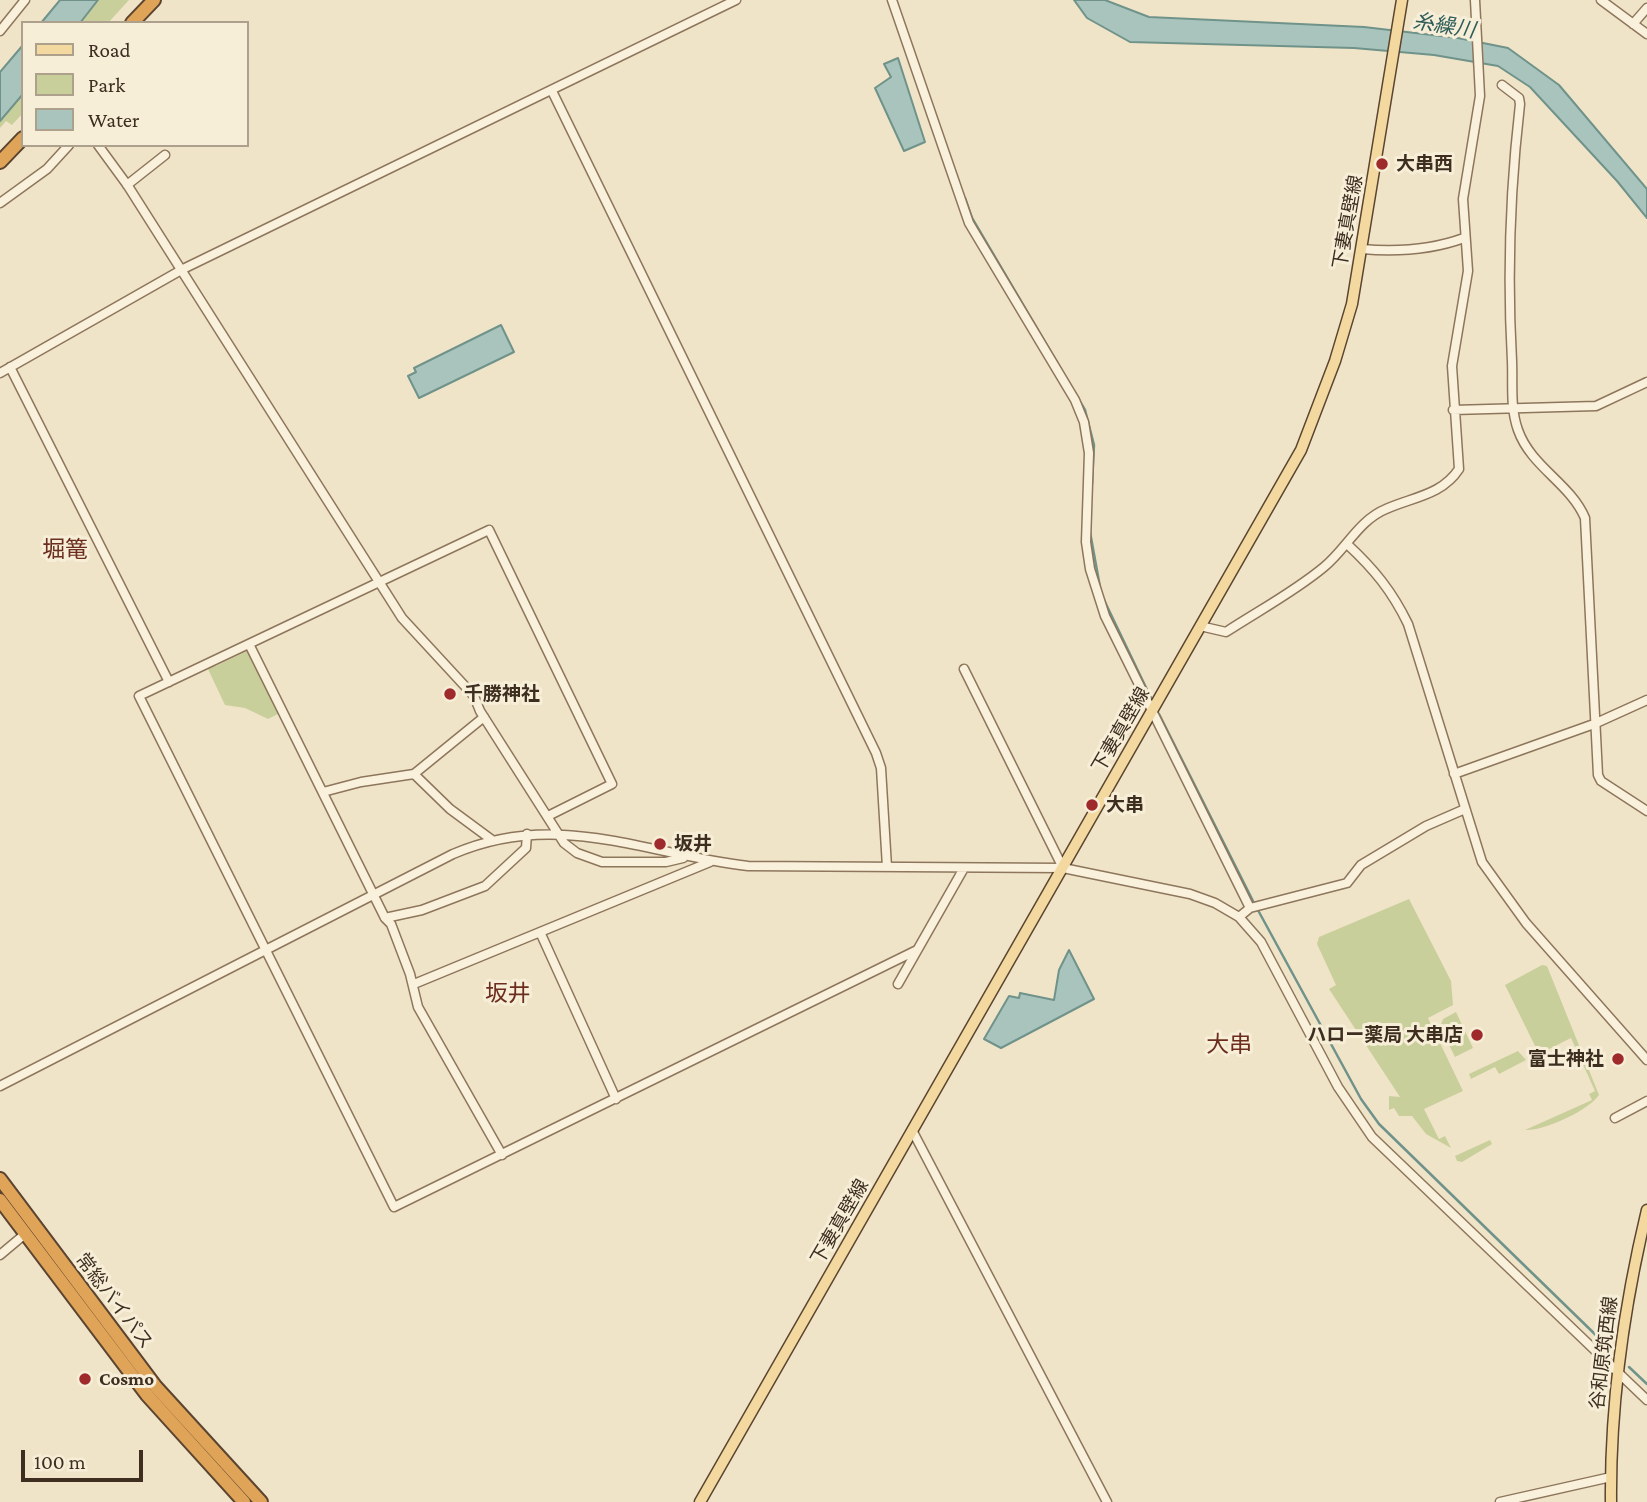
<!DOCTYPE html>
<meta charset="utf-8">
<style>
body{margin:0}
#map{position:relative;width:1647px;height:1502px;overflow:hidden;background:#f0e4c8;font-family:"Crimson Pro",serif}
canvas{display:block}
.legend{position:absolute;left:21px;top:21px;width:228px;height:126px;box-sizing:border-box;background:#f7eed8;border:2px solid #ada18e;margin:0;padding:9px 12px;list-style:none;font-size:21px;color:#3d2e20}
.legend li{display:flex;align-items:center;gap:14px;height:35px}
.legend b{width:35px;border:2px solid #ada18e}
.scale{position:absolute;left:21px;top:1450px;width:122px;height:32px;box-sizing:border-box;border:4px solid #3d2e20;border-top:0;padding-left:9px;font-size:21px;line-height:24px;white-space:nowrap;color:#3d2e20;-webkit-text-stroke:5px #f7eed8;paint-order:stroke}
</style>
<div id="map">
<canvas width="1647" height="1502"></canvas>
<ul class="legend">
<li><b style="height:9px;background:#f3d9a0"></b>Road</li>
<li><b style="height:19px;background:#c9cf9b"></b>Park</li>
<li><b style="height:19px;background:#a9c4bc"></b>Water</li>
</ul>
<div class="scale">100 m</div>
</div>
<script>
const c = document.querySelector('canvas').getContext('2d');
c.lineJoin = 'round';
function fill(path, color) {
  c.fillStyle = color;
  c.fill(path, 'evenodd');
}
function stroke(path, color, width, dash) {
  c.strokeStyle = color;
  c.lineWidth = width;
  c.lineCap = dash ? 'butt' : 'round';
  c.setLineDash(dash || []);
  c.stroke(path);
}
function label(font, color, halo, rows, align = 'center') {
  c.font = font + ' "Crimson Pro","Noto Sans JP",serif';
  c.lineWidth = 6;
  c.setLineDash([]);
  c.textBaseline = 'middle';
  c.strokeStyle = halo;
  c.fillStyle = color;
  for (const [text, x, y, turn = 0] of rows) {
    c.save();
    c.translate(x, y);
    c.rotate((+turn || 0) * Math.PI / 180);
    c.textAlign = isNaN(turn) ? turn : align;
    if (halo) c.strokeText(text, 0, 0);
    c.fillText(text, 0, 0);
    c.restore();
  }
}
fill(new Path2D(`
 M96,0H129L108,23H77Z
 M23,89V113L12,125L6,121L0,128V117Z
 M249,650L280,713L268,719L245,708L225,705L207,667L216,666Z
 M1409,899L1451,981L1453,1005L1428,1018L1463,1091L1424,1109L1439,1139L1445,1136L1451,1148L1426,1134L1412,1116H1399L1394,1108L1389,1110V1096L1400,1097L1329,989L1336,985L1317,944L1319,937Z
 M1542,965L1547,966L1599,1095C1588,1111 1544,1131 1525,1130L1592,1100L1589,1094L1595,1091L1571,1038L1539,1054L1505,985Z
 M1456,1012L1473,1048L1455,1057L1440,1027L1443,1019Z
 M1518,1051L1526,1060L1499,1074L1495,1067L1471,1079L1479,1099L1469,1074Z
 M1490,1140L1492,1144L1462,1162L1457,1161L1455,1156Z`), '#c9cf9b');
const water = new Path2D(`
 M60,0H98L80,23H41Z
 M1074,0H1105L1149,17L1364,27L1458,38L1508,48L1559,85L1647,189V218L1617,181L1530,87L1498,66L1434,55L1354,48L1130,42L1087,18Z
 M23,45V94L0,121V72Z
 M898,58L925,142L904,151L875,88L891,77L884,64Z
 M501,325L514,352L419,398L408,376L416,372L414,368Z
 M1069,950L1094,999L1001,1048L984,1039L1009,996L1019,998L1020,993L1054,1000L1059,970Z`);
fill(water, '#a9c4bc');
stroke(water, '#6f938a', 2);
stroke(new Path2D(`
 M965,198L972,218L1085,410L1094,445L1092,484
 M1090,532L1100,587
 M1104,600L1151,698
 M1159,714L1253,901L1361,1099L1379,1124L1603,1342
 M1629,1367L1647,1384`), '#6f938a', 2.5);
const minor = new Path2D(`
 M892,0L969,223L1075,400L1084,422L1089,453L1086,542L1090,569L1105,616L1250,908L1239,917
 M1601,0L1647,34
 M1633,24L1647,8
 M0,31L25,0
 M1502,85L1519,98L1520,104C1510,190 1507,274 1512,361C1513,384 1510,408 1518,430C1531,467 1570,483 1585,518L1598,775L1601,781L1647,811
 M552,91L876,753L881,768L887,867
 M98,145L128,186L402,618L474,696L480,711L564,843L577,853L602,862H666L683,858
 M127,185L165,155
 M0,203L47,169L69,145
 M1362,249C1396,252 1431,250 1464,238
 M10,367L169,682
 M0,373L183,269L736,0
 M1453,410L1596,406L1647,382
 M1347,544C1374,569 1392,591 1408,624L1482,862L1526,923L1647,1060
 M1200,626L1226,632C1258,611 1294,592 1324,567C1346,549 1359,520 1386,509C1413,497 1442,495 1459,469L1452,366L1468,271L1463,199L1480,96L1475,0
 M249,644L385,918L422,910L485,886L526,848L527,834
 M964,669L1063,868
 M414,774L450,809L492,840
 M1454,774L1594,724L1647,700
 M323,792L361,782L414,774L484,717
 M548,816L612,784L489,530L139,696L394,1207L917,950
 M1250,908L1347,883L1361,865L1426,826L1465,809
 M385,918L391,924L410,974L418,1007L502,1155
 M540,932L616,1099
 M414,984L710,862
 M898,984L964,868
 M0,1086L453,854C557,809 643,854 748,866L1063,868L1190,894L1215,903L1239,917L1261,942L1338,1087L1372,1137L1647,1400
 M1615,1118L1647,1101
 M912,1130L1107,1502
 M0,1255L25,1234
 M1500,1502L1611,1477`);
const major = new Path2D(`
 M700,1502L1301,450L1335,361L1352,304L1402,0
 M1611,1502C1610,1402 1624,1306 1647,1210`);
const highway = new Path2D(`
 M132,23L154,0
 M0,162L23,138
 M0,1179L156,1387L261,1502
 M0,1200L147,1395L244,1502`);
stroke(minor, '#8d765c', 11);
stroke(major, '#5b4430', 13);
stroke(highway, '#5b4430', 16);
stroke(minor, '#faf1dc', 8);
stroke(major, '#f3d9a0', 10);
stroke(highway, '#e0a458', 12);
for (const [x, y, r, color] of [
 [1382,164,7,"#9e2a2b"],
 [450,694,7,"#9e2a2b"],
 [1092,805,7,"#9e2a2b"],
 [660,844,7,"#9e2a2b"],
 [1477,1035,7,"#9e2a2b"],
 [1618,1059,7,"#9e2a2b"],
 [85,1379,7,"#9e2a2b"]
]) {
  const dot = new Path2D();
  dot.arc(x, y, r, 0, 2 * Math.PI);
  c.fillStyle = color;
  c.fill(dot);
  stroke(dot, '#f7eed8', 2.5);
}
label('bold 19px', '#3d2e20', '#f7eed8', [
 ["大串西",1396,164],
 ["千勝神社",464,694],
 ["大串",1106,805],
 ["坂井",674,844],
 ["ハロー薬局 大串店",1463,1035,"right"],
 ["富士神社",1604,1059,"right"],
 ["Cosmo",99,1379]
], 'left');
label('19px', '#3d2e20', '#f7eed8', [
 ["下妻真壁線",1348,222,-80],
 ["下妻真壁線",1121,730,-60],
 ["下妻真壁線",840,1222,-60],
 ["常総バイパス",114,1301,53],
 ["谷和原筑西線",1604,1353,-83]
]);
label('italic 21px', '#2f5d5a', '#f7eed8', [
 ["糸繰川",1444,26,9]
]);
label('23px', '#6b2e1e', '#f7eed8', [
 ["堀篭",65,550],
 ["坂井",508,994],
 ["大串",1229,1045]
]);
</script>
